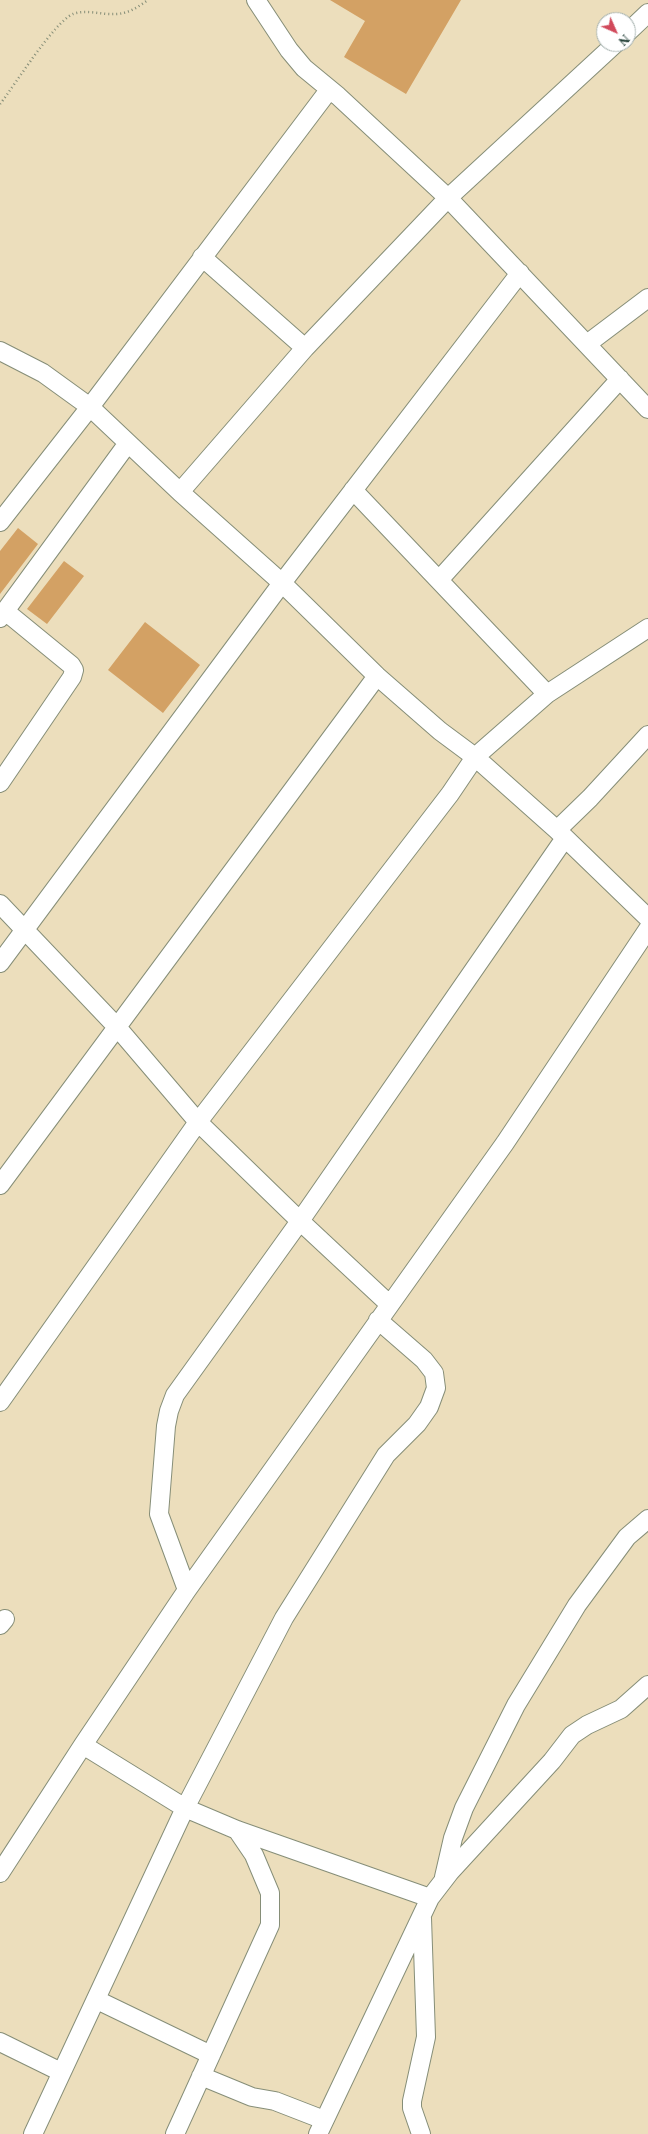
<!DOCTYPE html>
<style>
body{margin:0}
#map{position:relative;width:648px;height:2134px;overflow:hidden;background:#ecdebc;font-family:"Libre Caslon Text",serif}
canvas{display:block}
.north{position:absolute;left:596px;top:12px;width:40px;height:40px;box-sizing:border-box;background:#fff;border:1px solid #a5b1ae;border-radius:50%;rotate:135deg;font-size:11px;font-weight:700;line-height:16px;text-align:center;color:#1f3d34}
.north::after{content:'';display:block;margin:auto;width:14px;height:18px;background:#d1495b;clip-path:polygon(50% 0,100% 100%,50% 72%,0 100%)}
</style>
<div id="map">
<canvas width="648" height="2134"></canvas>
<div class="north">N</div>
</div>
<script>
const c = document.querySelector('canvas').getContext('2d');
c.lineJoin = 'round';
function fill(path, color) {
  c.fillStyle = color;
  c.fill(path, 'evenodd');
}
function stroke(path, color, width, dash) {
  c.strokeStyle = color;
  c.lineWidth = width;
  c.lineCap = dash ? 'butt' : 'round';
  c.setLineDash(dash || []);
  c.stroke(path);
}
fill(new Path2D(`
 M330,0H461L406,94L344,57L365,21Z
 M18,528L38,544L0,594V551Z
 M64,561L84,576L47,624L27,609Z
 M145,622L200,665L163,713L108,670Z`), '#d3a164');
const street = new Path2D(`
 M256,0L289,50L304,68L338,96L448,198L648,409
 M628,32L648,13
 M202,257L305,348
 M587,344L648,298
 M0,351L43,373L90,407L180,492L282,583L377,676L440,731L475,757L557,830L648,918
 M353,490L547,694
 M180,492L305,348L448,198L615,44
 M0,522L90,407L329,90
 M439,580L620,379
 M0,618L128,443
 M0,783L72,677L74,670L71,665L5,611
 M557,830L590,798L648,735
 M0,904L117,1027L198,1122L300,1221L389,1304
 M0,963L282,583L520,273
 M0,1185L377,676
 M0,1402L198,1122L450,794L475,757L547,694L648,628
 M187,1590L159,1514L166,1426L169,1411L175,1395L300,1221L565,838
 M0,1625L5,1619
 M83,1745L185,1808L237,1830L430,1898
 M0,1873L83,1745L187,1590L505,1143L648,929
 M444,1877L453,1838L464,1808L516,1705L577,1605L627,1537L648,1519
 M97,2000L211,2055
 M0,2042L61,2072
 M201,2076L252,2097L275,2101L324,2120
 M33,2134L185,1808L284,1618L386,1455L417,1424L429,1407L436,1388L434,1373L424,1360L378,1320
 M175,2134L270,1925V1893L254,1855L237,1830
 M318,2134L430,1898L450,1872L552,1761L572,1735L587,1725L621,1709L648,1685
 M421,2134L412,2108V2101L426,2037L422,1918`);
stroke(street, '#868e78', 20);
stroke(new Path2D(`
 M0,104C15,85 54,22 73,14C85,9 102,15 115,14C128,14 138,7 148,0`), '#868e78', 2.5, [1, 3]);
stroke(street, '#fff', 18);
</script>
